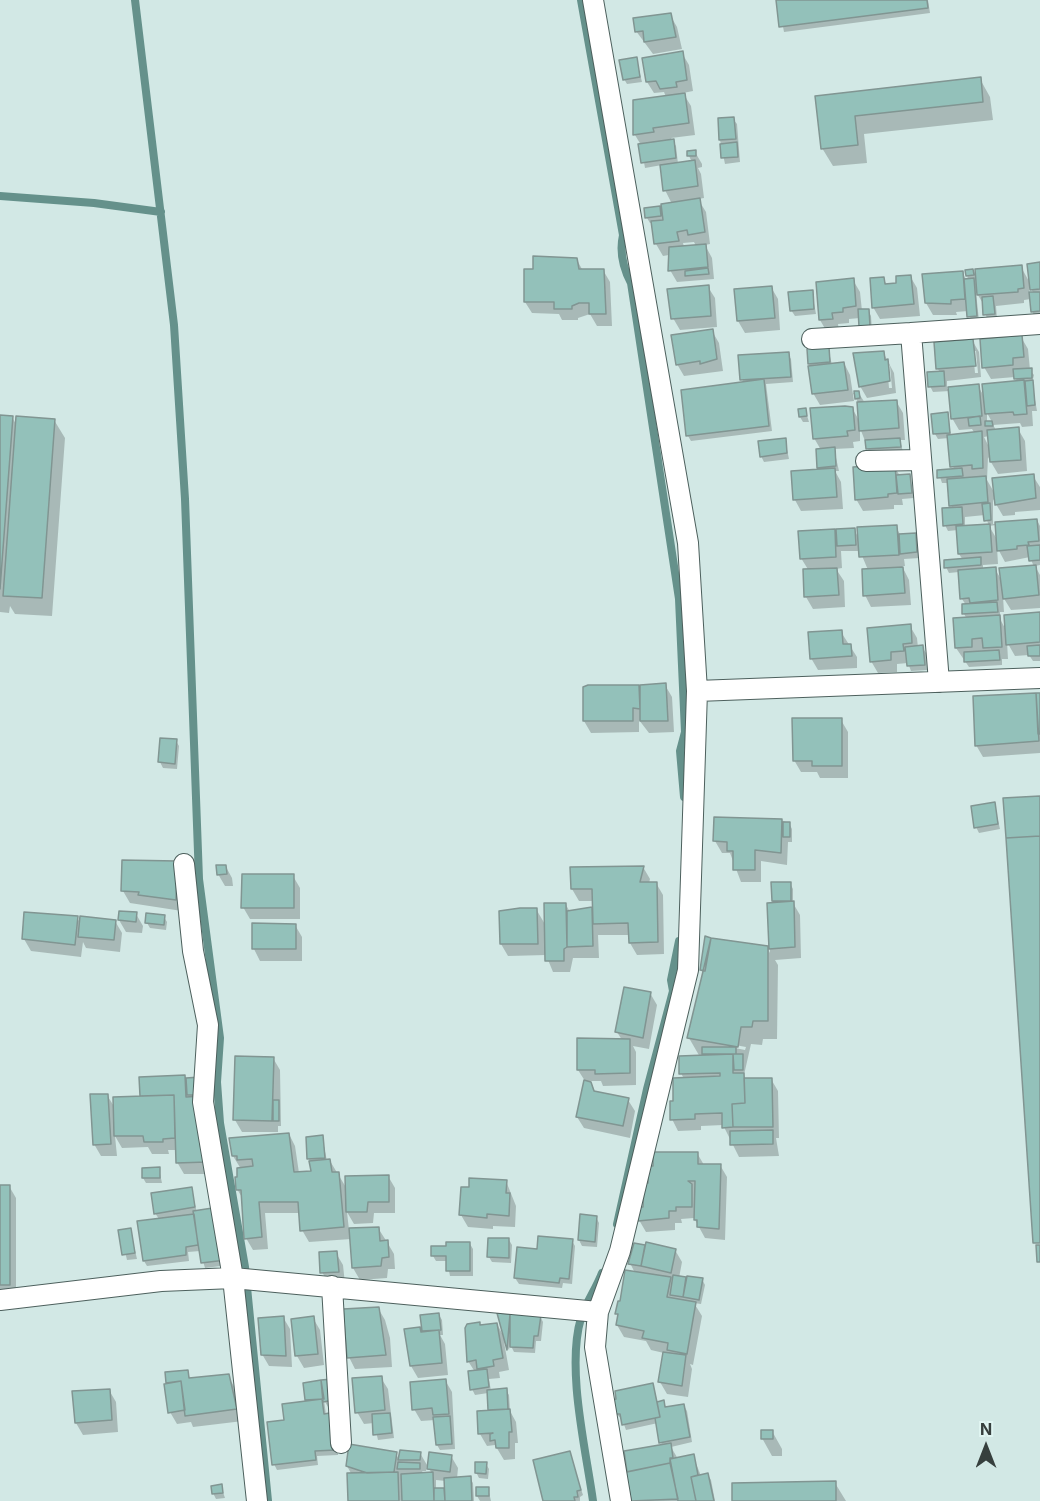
<!DOCTYPE html>
<style>
body{margin:0}
#map{position:relative;width:1040px;height:1501px;overflow:hidden;background:#d2e8e5;font-family:Inter,sans-serif}
canvas{display:block}
.north{position:absolute;left:956px;top:1417px;width:60px;height:60px;-webkit-text-stroke:4px #e0f5f2;paint-order:stroke;rotate:0deg;font-size:16px;font-weight:700;line-height:24px;text-align:center;color:#363f3d}
.north::after{content:'';display:block;margin:auto;width:21px;height:27px;background:#363f3d;clip-path:polygon(50% 0,100% 100%,50% 72%,0 100%)}
</style>
<div id="map">
<canvas width="1040" height="1501"></canvas>
<div class="north">N</div>
</div>
<script>
const c = document.querySelector('canvas').getContext('2d');
c.lineJoin = 'round';
function fill(path, color) {
  c.fillStyle = color;
  c.fill(path, 'evenodd');
}
function stroke(path, color, width, dash) {
  c.strokeStyle = color;
  c.lineWidth = width;
  c.lineCap = dash ? 'butt' : 'round';
  c.setLineDash(dash || []);
  c.stroke(path);
}
fill(new Path2D(`
 M778,0H928L930,13L784,32Z
 M670,15L677,27L682,49L653,54L636,31Z
 M682,53L689,65L693,91L683,93L691,106L695,135L671,138L676,146L678,164L692,162L689,156L695,152L702,164V167L698,168L701,174L704,198L698,199L706,212L710,244L705,245L712,258L714,279L677,282L670,270L669,255L663,256L656,244L653,223H650L647,218L660,208L664,215L672,204L665,190L662,165L645,168L641,145L635,135L666,97L664,92L654,93L647,82ZM694,242L696,246L684,247L683,243Z
 M636,58L642,82L627,84L624,79Z
 M980,79L990,97L993,120L864,134L867,163L833,166L822,148L817,97Z
 M733,119L737,124L740,162L725,164L720,140Z
 M577,260L583,271L603,270L610,282L612,326H597L590,314L578,318V320H562L559,314L532,313L525,302L534,270Z
 M1040,264V317H1035L1032,311L1031,299L1024,300V303L996,306L997,319L987,320L984,305L976,292L979,321L972,322L968,311L956,312L957,315H933L926,303L962,272L968,283L967,271L972,270L977,278L1021,267L1030,283ZM1029,285L1034,294H1029Z
 M910,276L917,288L920,316L880,319L873,307L883,278L887,285L898,284Z
 M853,280L860,292L862,311L868,310L871,316L872,331L860,318L849,319V323L838,324L839,331L827,332L820,320Z
 M708,287L715,298L717,327L680,330L673,318Z
 M771,287L778,299L780,330L745,333L738,321L736,290Z
 M812,292L816,314L795,316L791,310Z
 M712,331L719,343L723,371L684,376L677,364Z
 M1021,337L1028,349L1030,370L1034,375L1032,383L1037,411H1032L1033,426L1022,427L1020,423L993,425L996,430L1018,429L1025,441L1027,471L998,474L988,457L987,480L995,494L1033,476L1040,487V510L1015,512V515L1003,516L993,499V524L1037,520L1040,526V565L1035,566L1040,575V608L1011,610L1003,597L1004,612H1000V619L1006,630L1040,613V661H1033L1029,655L1015,656L1007,642L1008,659H1002V665L969,667L956,648L967,619L964,614L966,605L962,599L959,572L949,573L946,567L963,560L959,554L958,530L948,531L945,525L952,509L948,483H942L938,471L954,470L949,438L938,439L935,434L947,414L951,436L975,434L972,429L959,430L952,418L950,391L933,392L930,386L940,373L938,369L972,340L979,352L981,377L947,381V389L978,386L985,398L1018,383L1015,377L991,379L984,367ZM973,351H976L978,373H975ZM987,413L992,422L987,423ZM989,436L990,449L984,437ZM985,515L989,526L965,527V517ZM996,525L998,541L989,526ZM997,547L1005,562L1030,557L1034,567L1002,581L995,569H983V565L998,564Z
 M828,348L832,365L844,363L850,375L854,401L820,405L813,393L809,363Z
 M883,352L894,373L896,393L867,398L860,386ZM887,363L890,366L892,388H889Z
 M788,354L791,359L793,382L766,384L772,431L691,441L688,436L682,391L743,383L740,357Z
 M858,392L865,403L896,401L903,413L905,440H900L903,452L870,454L860,428V441L853,442L854,448L834,449L839,471H835L841,482L843,509L801,511L795,500L821,471V450L814,438L852,408L860,422L859,404L853,393Z
 M805,409L809,422H803L800,417Z
 M0,416L12,417L17,426L54,420L65,438L52,616L15,614L10,606L9,613L0,612Z
 M785,440L789,459L764,462L761,456Z
 M894,466L900,476L909,475L914,498L902,499L903,505H894V509L863,511L856,499Z
 M896,527L901,536L915,534L918,540L920,558L904,559L905,566H902L909,580L911,605L871,607L865,595L868,570L860,551H841L842,568L836,569L844,581L845,607L813,609L806,597L809,571L801,558L834,530L839,538L854,529L859,539Z
 M910,626L917,638L918,648L922,647L926,653L927,670L911,671L908,663L897,664V672L878,673L871,661Z
 M841,632L857,657V668L818,670L811,658Z
 M665,685L672,697L674,732L649,733L639,720V732L591,733L584,721V689Z
 M1040,694V753L983,757L976,745Z
 M841,720L848,732V778H820L817,772H801L794,760Z
 M176,741L179,746L177,769L163,768L160,762Z
 M994,803L1000,829L979,833L976,827Z
 M781,820L789,823L792,829V842H788L787,865L761,861V882H741L730,853H722L715,841Z
 M176,862L182,911L130,903L123,891Z
 M226,867L232,878L233,886H225L218,874Z
 M643,867L650,879L649,883H656L663,895L664,954L637,955L630,943V935H598L599,958H573L570,972H553L546,955L508,956L501,944L536,909L546,926L566,905L570,912L594,908V901H579L572,889Z
 M293,876L300,888V919H250L243,907Z
 M790,883L793,889V903L800,915L801,958L775,960L778,965L777,1039H763L762,1045L751,1044L744,1075L746,1080L771,1079L778,1091L779,1138H776L779,1156L739,1157L723,1125L701,1126V1130L678,1131L672,1119L684,1079L681,1073L700,1057L689,1038L704,975L701,970L767,947L770,953L768,904H775L773,901ZM735,1045L746,1047L745,1050L735,1048Z
 M136,914L143,926L142,933L126,932L119,920Z
 M164,917L167,922L166,930L150,928L147,923Z
 M77,918L81,924L115,921L122,933L120,952L86,948L83,942L81,957L31,951L24,939Z
 M295,925L302,937V961H260L254,949Z
 M650,993L657,1005L649,1049L633,1046L636,1052V1085L603,1086L601,1081H590L596,1093L628,1100L635,1111L630,1138L584,1128L577,1117L585,1081L578,1070L622,1040L617,1032Z
 M273,1058L280,1070L281,1126H278V1132H242L235,1120Z
 M199,1078L214,1174H184L177,1162V1150H168L169,1154H152L148,1147L122,1148L115,1136L117,1156H101L94,1144L107,1095L115,1108L142,1098L141,1079Z
 M289,1134L295,1146L299,1173L313,1172L309,1159L322,1137L327,1161H330L347,1189L388,1176L395,1188V1213H374L373,1223L354,1224L347,1212L349,1230L378,1228L387,1242L394,1254L395,1269H388L387,1278L360,1280L353,1268L351,1239L309,1242L302,1230L301,1213H265L268,1249L253,1250L246,1238L243,1199L237,1189L241,1169L233,1156Z
 M697,1153L704,1165H720L727,1177L725,1240L705,1238L694,1218L681,1219L682,1223H675V1230L646,1232L639,1220L645,1208Z
 M159,1169L162,1183H146L143,1178Z
 M506,1181L516,1206L515,1227L493,1226V1229L468,1227L461,1215Z
 M0,1186H9L16,1198V1296H0Z
 M191,1188L197,1213L228,1265L205,1268L200,1251L188,1252L189,1261L147,1266L144,1261L159,1219L155,1213Z
 M596,1217L599,1223L597,1247L582,1246L579,1240Z
 M130,1229L137,1259L127,1260L120,1231Z
 M509,1240L512,1245L511,1263L492,1262L489,1257Z
 M572,1241L575,1246L572,1284L563,1283L562,1288L519,1284L515,1278Z
 M470,1244L473,1249V1276H450L447,1261H436L433,1256Z
 M636,1245L675,1250L682,1262L679,1278L685,1279L687,1282L702,1279L705,1285L701,1304L694,1303L702,1316L693,1365L690,1364L692,1369L688,1397L667,1394L660,1382L664,1353L651,1350L646,1341L624,1337L617,1325V1313L635,1273L630,1263Z
 M336,1253L343,1265L345,1284H329L322,1272Z
 M378,1308L385,1320L390,1338L392,1367L355,1369L349,1357Z
 M439,1315L442,1320L443,1335H440L445,1344L448,1375L418,1378L411,1366L419,1329L424,1337L422,1317Z
 M499,1315L540,1316L543,1322L541,1341H536L535,1353L514,1352L510,1344L509,1350L504,1342L509,1370L499,1372L500,1378L489,1379L491,1391L506,1390L509,1395L510,1411L516,1422L518,1443H515V1459L504,1460L495,1445L487,1446L480,1434L490,1412L488,1393L475,1395L472,1389L475,1372L468,1361V1325L497,1324L504,1337Z
 M283,1317L290,1329L292,1367L269,1366L262,1354Z
 M313,1318L320,1330L324,1365L304,1368L297,1356Z
 M187,1372L191,1380L228,1376L235,1388L243,1421L193,1427L191,1422L177,1424L170,1412L166,1374Z
 M381,1378L388,1389L394,1438L378,1440L374,1423L364,1424L357,1412Z
 M445,1380L452,1392L455,1449L440,1450L437,1445L435,1420L421,1421L414,1409Z
 M305,1384L336,1406L328,1407L324,1400L326,1415L338,1419V1455L317,1456L318,1465L277,1470L274,1464L286,1422L306,1403Z
 M652,1385L658,1403L663,1402L667,1408L684,1406L687,1411L692,1442L671,1447L678,1459L693,1456L701,1476L708,1475L711,1480L715,1501H633L626,1452L662,1446L658,1423L626,1430L622,1419L616,1414Z
 M109,1390L116,1402L118,1432L83,1435L76,1423Z
 M772,1431L782,1449V1456H772L762,1438Z
 M401,1451L420,1453L427,1465L426,1471H422L424,1474H432L429,1468L451,1456L458,1468L457,1479L470,1478L473,1483L474,1501H349L352,1475L347,1466L396,1454L400,1461ZM436,1480L446,1481V1489H436Z
 M569,1453L583,1495L580,1497V1501H544Z
 M486,1464L489,1469L488,1479L479,1478L476,1472Z
 M835,1483L846,1501H733Z
 M221,1486L225,1498L216,1499L213,1493Z
 M488,1488L491,1501H480L477,1496Z`), '#0003');
stroke(new Path2D(`
 M135,0L174,325L185,499L199,879L220,1038L217,1082L220,1123L245,1267L268,1501
 M581,0L623,235C619,253 623,268 631,283L679,599L685,732L680,751L684,797
 M0,196L94,203L161,212
 M617,1224L647,1089L673,991L671,980L679,941
 M593,1501C586,1450 566,1368 581,1318C586,1302 596,1289 602,1273`), '#65918b', 8);
const building = new Path2D(`
 M776,0H927L928,8L779,27Z
 M671,13L676,37L644,42L643,31L635,32L633,18Z
 M683,51L687,80L676,82L677,87L660,89L656,81L646,82L642,58Z
 M637,57L640,77L623,80L619,60Z
 M981,77L983,102L855,116L858,145L821,149L815,96Z
 M685,93L689,123L653,128L654,132L633,135V100Z
 M734,117L736,139L719,140L718,118Z
 M674,139L676,158L641,163L638,144Z
 M737,142L738,157L721,158L720,144Z
 M696,150V156H687V151Z
 M695,160L698,186L663,191L660,165Z
 M700,198L705,232L688,235L687,230L677,232L679,241L654,244L651,221L663,220L661,204Z
 M660,206L661,216L645,218L644,208Z
 M706,244L708,267L668,271L669,247Z
 M533,256L577,258L579,269H604L606,314H589V303H579L572,306V309H554V302H524V269H533Z
 M1040,262V289L1030,290L1027,264Z
 M1022,265L1024,288L1018,289V292L977,295L975,269Z
 M708,268L709,274L685,276V271Z
 M973,269L974,275L966,276L965,270Z
 M963,271L965,299L951,300V304L925,303L922,274Z
 M911,275L914,304L872,308L870,278L884,277L885,284L896,283V276Z
 M854,278L856,306L843,308V312L832,313L833,319L819,320L816,282Z
 M974,278L977,316L967,317L964,279Z
 M709,285L711,316L671,319L667,289Z
 M772,286L775,318L737,321L734,289Z
 M813,290L814,309L790,311L788,292Z
 M1029,292H1040V311L1031,312Z
 M993,296L995,314L983,315L982,297Z
 M858,309H869L870,326L859,327Z
 M713,329L717,359L700,364V361L676,365L671,335Z
 M1022,335L1024,357L1013,358V365L982,368L980,339Z
 M973,339L976,366L936,369L934,342Z
 M829,347L830,362L808,364L807,349Z
 M884,351L885,360L888,359L890,381L859,387L853,353Z
 M789,352L791,377L740,380L738,355Z
 M844,362L848,390L812,394L808,366Z
 M1032,368V378L1014,379L1013,369Z
 M944,371L945,386L928,387L927,372Z
 M764,379L769,426L686,436L681,390Z
 M1024,380L1027,414L1014,415L1013,412L985,414L982,384Z
 M1033,380L1035,405L1027,406L1025,381Z
 M979,384L982,416L951,419L948,387Z
 M854,391H859L860,398L855,399Z
 M897,400L899,428L859,431L857,402Z
 M845,406L853,407L855,430L847,431L848,436L813,439L810,408Z
 M806,408L807,416L799,417L798,409Z
 M948,412L950,433L933,434L931,414Z
 M0,415L13,416L0,589Z
 M16,416L55,419L42,598L3,596Z
 M980,416L981,425L969,426L968,418Z
 M985,421H992L993,426H985Z
 M1019,427L1021,460L990,462L987,430Z
 M982,431L983,468L972,469V465L950,467L947,435Z
 M786,438L787,453L760,457L758,441Z
 M900,438L901,447L866,449L865,440Z
 M835,447L836,466L817,468L816,449Z
 M895,464L897,493L888,494V497L855,500L853,467Z
 M835,468L837,497L793,500L791,471Z
 M962,468L963,476L937,478V470Z
 M910,474L912,493L898,494L896,475Z
 M1034,474L1036,498L995,505L992,478Z
 M986,476L988,502L949,506L947,479Z
 M990,503L991,520L984,521L982,504Z
 M962,507L963,524L943,526L942,508Z
 M1037,519L1039,541L1028,542L1029,545L1017,546V549L997,551L995,522Z
 M990,524L992,552L958,554L956,526Z
 M897,525L899,555L859,557L857,527Z
 M855,528L856,545L837,546L836,529Z
 M835,529L836,557L800,559L798,531Z
 M916,533L917,552L900,554L899,534Z
 M1040,545V560L1029,561L1027,546Z
 M981,557V565L944,568V560Z
 M1036,565L1039,595L1003,599L999,568Z
 M903,567L905,593L863,596L862,569Z
 M996,567L998,600L970,603L969,598L960,599L958,570Z
 M837,568L839,595L804,597L803,569Z
 M997,602L998,612L962,614V604Z
 M1040,612V642L1006,645L1004,615Z
 M1000,615L1002,647L983,648L982,638L972,639V647L955,648L953,618Z
 M911,624L912,643L903,644L904,651L891,652V660L870,662L867,628Z
 M842,630L843,644H851L852,656L810,659L808,632Z
 M923,645L925,665L907,666L905,647Z
 M1040,645V656H1028L1027,646Z
 M999,650L1000,660L964,662V652Z
 M666,683L668,721H640V685Z
 M588,685H639L640,709L633,708V721H583V687Z
 M1036,693H1040V734H1038Z
 M1036,693L1039,741L975,746L973,696Z
 M792,718H842V766H812V761H793Z
 M160,738L177,739L175,764L158,762Z
 M1040,796V836L1006,838L1003,798Z
 M995,802L998,824L974,828L971,806Z
 M714,817L782,819L781,853L755,850V870H733V851H727V842L713,841Z
 M783,822H790V837H783Z
 M1040,836V1243H1033L1006,838Z
 M122,860L177,861L176,900L138,895L139,892L121,891Z
 M216,865H226L227,874L217,875Z
 M644,866L640,882H657L658,942L629,943L628,923L593,924L592,889H571L570,867Z
 M242,874H294V908H241Z
 M771,882H791V901H772Z
 M794,901L795,947L769,949L767,903Z
 M544,903H566L567,947L564,949V961H545Z
 M592,907L593,946L567,947V911Z
 M520,908H537L538,944H500L499,911Z
 M119,911L137,912L136,922L118,920Z
 M24,912L78,916L75,945L22,939Z
 M146,913L165,915L164,925L145,923Z
 M80,916L116,920L114,940L78,937Z
 M252,923L296,924V949H252Z
 M705,936L711,938L705,971L700,970Z
 M711,938L768,946V1021H753L752,1027H741L738,1047L687,1038Z
 M624,987L651,992L643,1038L615,1032Z
 M577,1038L630,1039V1073L595,1074V1070H577Z
 M702,1047H736V1054H702Z
 M733,1054H743V1070H734Z
 M733,1054V1073H744L745,1103L732,1104L733,1127L722,1128V1113L695,1114V1119L670,1120V1101H673V1078L720,1076V1073L679,1074V1056Z
 M235,1056L274,1057L272,1121L233,1120Z
 M185,1075L186,1097L202,1096L208,1162L176,1163L174,1095L140,1096L139,1077Z
 M200,1077L201,1095H187L186,1078Z
 M744,1078H772L773,1127H733L732,1104L745,1103Z
 M584,1080L591,1082L594,1091L629,1098L623,1126L576,1117Z
 M90,1094H108L111,1144L93,1145Z
 M174,1095L175,1138L163,1139V1142H144L143,1136H114L113,1097Z
 M273,1100H279V1121H273Z
 M773,1130V1144L730,1145V1131Z
 M289,1133L294,1172L311,1171L309,1161L330,1159L332,1172H339L344,1227L300,1231L298,1202H259L262,1237L244,1239L241,1190H236L235,1177H237V1168L253,1166L252,1159L237,1160V1156H232L229,1138Z
 M323,1135L325,1158L307,1159L306,1137Z
 M653,1152H698V1164H721L719,1229L697,1227V1220H694L695,1181H688L692,1184V1207H676V1211H669V1218L638,1221V1207H643L644,1183H648V1166H653Z
 M160,1167V1178H142V1168Z
 M389,1175V1202H368L367,1212H346L345,1176Z
 M469,1178L507,1180L506,1193H510L509,1216L487,1214V1218L459,1215L461,1187H469Z
 M0,1185H10V1285H0Z
 M192,1187L195,1207L154,1214L151,1193Z
 M219,1207L226,1260L201,1263L193,1211Z
 M194,1214L198,1245L186,1247V1255L143,1261L137,1221Z
 M580,1214L597,1216L595,1242L578,1240Z
 M379,1227L380,1241L388,1240L389,1257L382,1258L381,1266L352,1268L349,1228Z
 M131,1228L135,1253L122,1255L118,1230Z
 M538,1236L573,1239L569,1279L560,1278L559,1283L514,1278L517,1247L537,1249Z
 M488,1238H509V1258L487,1257Z
 M446,1242H470V1271H446V1256H431V1246H446Z
 M646,1242L676,1249L671,1273L641,1266Z
 M634,1243L645,1245L641,1266L628,1264Z
 M1036,1245H1040V1262H1037Z
 M337,1251L339,1272L320,1273L319,1252Z
 M625,1270L671,1277L667,1297L696,1302L687,1354L667,1350L668,1343L642,1338L644,1331L616,1325L618,1314H615L618,1301H620Z
 M673,1275L686,1277L683,1297L670,1295Z
 M687,1276L703,1278L699,1300L683,1297Z
 M379,1307L386,1355L347,1358L343,1309Z
 M510,1311L541,1315L538,1336H534L533,1348L510,1347Z
 M439,1313L441,1330L422,1331L420,1315Z
 M497,1313L510,1314L507,1350Z
 M284,1316L286,1356L261,1355L258,1318Z
 M314,1316L318,1354L295,1356L291,1319Z
 M480,1322V1325L497,1323L503,1358L493,1360L494,1366L477,1369L476,1360L467,1362L465,1328L467,1324Z
 M420,1327L421,1332L439,1330L442,1363L410,1366L404,1329Z
 M663,1352L686,1355L682,1386L658,1382Z
 M487,1369L489,1387L470,1390L468,1371Z
 M188,1370L189,1378L229,1374L237,1409L185,1416L181,1381L166,1383L165,1372Z
 M382,1376L385,1410L355,1413L352,1378Z
 M332,1379L334,1400L323,1402L321,1380Z
 M446,1379L449,1414L433,1415L432,1408L412,1410L410,1382Z
 M321,1380L324,1399L305,1400L303,1383Z
 M181,1381L185,1410L168,1413L164,1384Z
 M653,1383L660,1417L622,1425L620,1414H615L612,1400L616,1399L615,1391Z
 M507,1388L508,1409L488,1410L487,1390Z
 M110,1389L112,1420L75,1423L72,1391Z
 M322,1399L324,1414L335,1412L336,1450L315,1451L316,1460L272,1465L267,1422L284,1420L282,1404Z
 M664,1400L665,1407L684,1404L690,1437L659,1443L655,1418L660,1417L657,1402Z
 M510,1409L512,1432H509V1448H496L495,1440L490,1441V1434L493,1433L478,1434L477,1411Z
 M390,1413L392,1433L373,1435L372,1414Z
 M450,1416L452,1444L436,1445L433,1417Z
 M761,1430H773V1439H761Z
 M671,1443L673,1458H670V1463L627,1472L624,1451Z
 M349,1444L397,1452L394,1472L367,1473L346,1466Z
 M400,1450L421,1452L420,1460H398Z
 M570,1451L581,1490L577,1491L578,1497H574L575,1501H543L533,1460Z
 M429,1452L452,1455L450,1472L427,1469Z
 M694,1454L698,1475L691,1477L696,1501H678L670,1459Z
 M398,1462L420,1463V1469H397Z
 M475,1462H487L486,1474L475,1473Z
 M670,1463L678,1499L631,1501L626,1472Z
 M398,1472L399,1501H348L347,1473Z
 M433,1472L434,1501H402L401,1474Z
 M708,1473L714,1501H696L691,1477Z
 M471,1476L472,1501H445L444,1478Z
 M836,1481V1501H732V1483Z
 M222,1484L223,1493L212,1494L211,1486Z
 M476,1487H489V1496H476Z
 M434,1488H444L445,1501H434Z`);
fill(building, '#93c1ba');
stroke(building, '#819592', 1.5);
const minor = new Path2D(`
 M593,0L688,543L697,691L688,970L620,1251L598,1312L595,1347L621,1501
 M812,339L911,333
 M866,461L921,460
 M939,682L911,333L1040,324
 M697,691L1040,678
 M184,864L193,951L208,1025L203,1102L233,1278L257,1501
 M332,1286L341,1443
 M0,1300L161,1281L233,1278L598,1312`);
stroke(minor, '#4d605d', 22);
stroke(minor, '#fff', 20);
</script>
